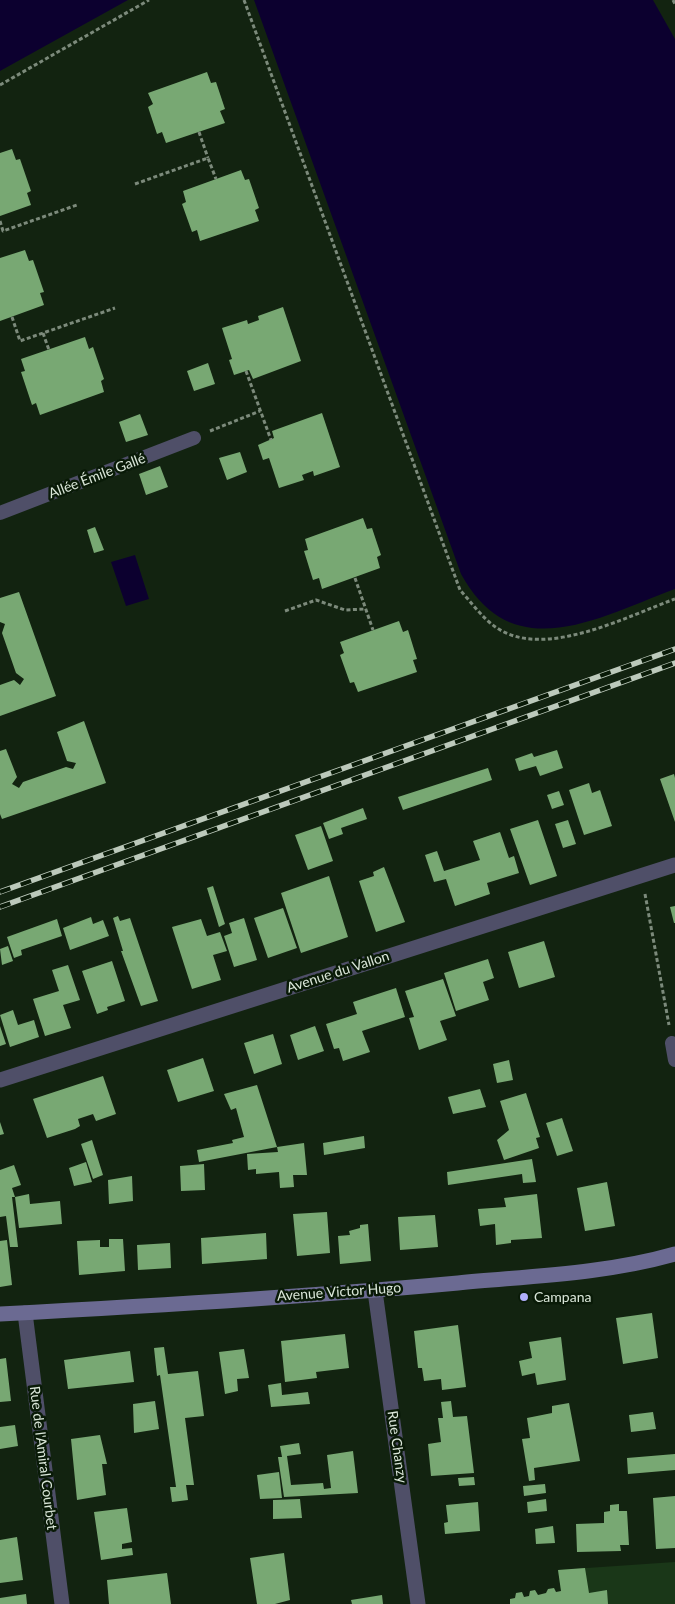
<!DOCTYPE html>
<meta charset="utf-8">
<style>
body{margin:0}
canvas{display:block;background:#122310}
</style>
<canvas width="675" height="1604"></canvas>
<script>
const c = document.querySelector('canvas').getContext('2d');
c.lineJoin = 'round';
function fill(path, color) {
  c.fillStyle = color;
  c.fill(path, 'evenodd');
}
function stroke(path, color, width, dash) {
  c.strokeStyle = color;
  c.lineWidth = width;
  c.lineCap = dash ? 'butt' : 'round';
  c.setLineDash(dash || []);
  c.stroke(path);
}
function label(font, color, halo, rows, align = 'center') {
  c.font = font + ' Lato,sans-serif';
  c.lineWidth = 5;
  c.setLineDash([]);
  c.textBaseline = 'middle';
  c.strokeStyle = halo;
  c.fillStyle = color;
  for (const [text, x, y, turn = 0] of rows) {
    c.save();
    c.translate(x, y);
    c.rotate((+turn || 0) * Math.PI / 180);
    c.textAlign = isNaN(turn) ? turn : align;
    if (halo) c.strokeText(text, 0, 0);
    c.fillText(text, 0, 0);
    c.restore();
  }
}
fill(new Path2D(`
 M675,1562V1604H563L558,1570Z`), '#1a3718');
fill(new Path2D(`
 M0,0H128L0,71Z
 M254,0H653L675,39V589C599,617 513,669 461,574Z
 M135,555L149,599L126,606L111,562Z`), '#0c002f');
fill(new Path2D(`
 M207,72L211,83L216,82L225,109L220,111L225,123L166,143L162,132L157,134L148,107L153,104L148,93Z
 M12,149L16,160L20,159L31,191L27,193L31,205L0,216V153Z
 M241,170L245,180L249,179L259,208L255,210L259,221L200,241L197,230L192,232L182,204L186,202L183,191Z
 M25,250L29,261L33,260L44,292L40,293L44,305L0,321V258Z
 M283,307L301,361L253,379L249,370L234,375L229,360L232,359L222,328L247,320L248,324L259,320L258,316Z
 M85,337L89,349L93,347L104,379L101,381L104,392L40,415L36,403L32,405L21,372L25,371L21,359Z
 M208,363L215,384L194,391L187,371Z
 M322,413L340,467L314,476L313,471L302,475L304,480L279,488L269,458L263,460L258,445L274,438L272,431Z
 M140,414L148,435L126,442L119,422Z
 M240,452L247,472L227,480L219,458Z
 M160,466L168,487L146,495L139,474Z
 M363,518L367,529L372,528L381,555L377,557L380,568L322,589L319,578L313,580L304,551L308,550L305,539Z
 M95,527L104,550L94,553L87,530Z
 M19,592L56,696L0,716V685L14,680L20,685L24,679L16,673L2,633L5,624L0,622V598Z
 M399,621L403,632L408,630L417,659L413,660L417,672L358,692L354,682L350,683L340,655L344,653L340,642Z
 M84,721L106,783L2,819L0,814V751L6,749L17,777L12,784L19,788L23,782L66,767L73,769L76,763L67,761L57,732Z
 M557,750L563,768L540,776L536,766L519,771L515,759L532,753L534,757Z
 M488,768L492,780L403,810L398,797Z
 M674,774L675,778V822L660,779Z
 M589,783L592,793L600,790L612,826L584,835L569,790Z
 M559,791L564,805L552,809L547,795Z
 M363,808L367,819L341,828L343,834L329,839L323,823Z
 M538,820L557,876L530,885L510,829Z
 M568,820L576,844L563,848L555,824Z
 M321,826L333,861L308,870L295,835Z
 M500,832L509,858L514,856L519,873L487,883L490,894L455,906L446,879L434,882L425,855L437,851L444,871L480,860L473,841Z
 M384,867L405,922L376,932L359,881L374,876L373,872Z
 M329,876L348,937L301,953L281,893Z
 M213,886L225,924L219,927L207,888Z
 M675,906V923H674L670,907Z
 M283,908L297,948L268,958L254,918Z
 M118,916L120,921L130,918L158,1001L141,1006L121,951H123L113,918Z
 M91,917L93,924L103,920L109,936L70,950L63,928Z
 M244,918L257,960L234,967L224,936L232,933L229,923Z
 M57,919L62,936L21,950L22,955L14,958L7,937Z
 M201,919L207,936L220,932L227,951L213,955L221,980L192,989L172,927Z
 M544,941L555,977L519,988L508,952Z
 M8,946L13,961L2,965L0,949Z
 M488,959L494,978L483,982L489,1000L456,1011L444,973Z
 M112,961L125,1001L107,1007L108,1010L97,1014L82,971Z
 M68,965L80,1000L63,1005L71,1028L45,1036L33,999L59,991L52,970Z
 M443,979L456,1016L440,1021L447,1040L419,1050L409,1018L414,1017L405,991Z
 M396,988L405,1017L362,1031L370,1052L343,1061L339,1048L334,1049L326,1024L357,1014L353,1002Z
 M13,1010L18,1025L34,1020L39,1037L10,1047L0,1015Z
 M0,1026L6,1044L0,1046Z
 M315,1026L324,1051L298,1060L290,1035Z
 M273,1034L282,1064L254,1074L244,1043Z
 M203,1058L214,1091L178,1102L167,1070Z
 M509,1060L513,1080L497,1083L493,1064Z
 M103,1076L116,1114L96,1121L93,1114L78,1119L80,1126L75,1129L47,1138L33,1099Z
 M257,1085L277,1147L199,1162L197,1150L233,1143L232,1140L244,1137L236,1108L231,1110L224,1094Z
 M480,1089L486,1107L453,1114L448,1097Z
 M526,1093L540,1137L536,1138L539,1148L504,1160L497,1140L509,1130L500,1101Z
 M562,1118L573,1151L557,1156L546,1123Z
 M0,1122L4,1134L0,1135Z
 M364,1136L365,1148L324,1155L323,1143Z
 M92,1140L103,1175L93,1179L81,1144Z
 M304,1143L307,1175H293L294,1187L280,1188L279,1172L256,1174V1169L248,1170L247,1154L278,1152L277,1147Z
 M532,1159L536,1182L523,1183L522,1174L448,1185L447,1172Z
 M86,1162L92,1182L74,1186L69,1168Z
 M204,1164L205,1190L181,1191L180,1166Z
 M14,1165L21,1185L12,1188L15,1197H12L18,1247H10L6,1216L0,1217V1170Z
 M132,1176L133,1201L109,1204L108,1180Z
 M607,1182L615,1226L585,1231L577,1188Z
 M29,1194L30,1204L60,1201L62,1224L19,1228L15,1197Z
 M537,1194L542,1238L511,1240V1243L496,1245L495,1224L480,1226L478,1209L506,1207L504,1198Z
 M327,1212L330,1253L297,1256L293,1214Z
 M435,1215L438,1247L400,1250L398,1217Z
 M368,1224L371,1261L340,1264L338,1236L350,1235L349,1231L360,1228V1225Z
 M266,1233L267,1259L202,1264L201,1238Z
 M109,1239H123L125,1271L79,1275L77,1241L100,1240V1247H109Z
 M7,1240L12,1285L0,1287V1241Z
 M170,1243L171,1268L138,1270L137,1245Z
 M652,1313L658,1358L623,1364L616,1318Z
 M458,1325L466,1387L442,1390L441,1379L424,1381L422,1368H418L414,1331Z
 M345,1334L349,1368L316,1372L317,1378L285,1382L281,1341Z
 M561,1337L566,1380L537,1385L535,1373L522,1376L519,1361L532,1358L529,1342Z
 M164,1347L168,1374L198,1371L204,1416L185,1418L194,1485H186L188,1500L172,1502L170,1487H176L160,1375L157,1376L154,1348Z
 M244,1349L249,1378L237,1379L238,1391L225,1394L219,1352Z
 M130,1351L134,1382L68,1389L64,1360Z
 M6,1358L11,1401L0,1402V1359Z
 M281,1383L282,1395L308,1392L310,1404L271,1407L268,1385Z
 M155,1401L159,1429L134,1433L133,1404Z
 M451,1401L453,1417L467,1416L474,1473L431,1476L428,1444L441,1442L438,1418H443L441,1402Z
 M569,1403L580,1461L534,1468L535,1480L529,1481L522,1439L530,1438L527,1418L552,1413V1406Z
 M653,1412L656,1429L631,1432L629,1415Z
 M15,1425L18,1446L0,1449V1427Z
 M100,1435L107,1464H102L106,1495L77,1500L71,1439Z
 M299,1443L301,1454L287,1456L291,1485L323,1483L324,1489L331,1488L327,1455L353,1451L358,1493L284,1497L278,1457H282L280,1446Z
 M675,1454V1470L628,1474L627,1458Z
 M279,1472L282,1498L260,1499L257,1475Z
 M474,1477L475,1485L459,1486L458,1478Z
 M545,1484L546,1493L524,1496L523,1486Z
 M675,1496V1548L656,1549L653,1498Z
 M300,1499L302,1518L273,1519V1500Z
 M546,1499L547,1511L528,1513L527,1502Z
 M478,1502L480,1531L445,1534L444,1523L448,1522L446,1505Z
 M619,1504V1511H627L629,1545H620L621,1551L577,1552L576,1524L604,1523V1512L610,1511V1505Z
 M127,1508L132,1542L122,1544V1549L132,1548L133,1555L101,1560L94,1512Z
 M553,1526L555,1543L536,1544L535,1529Z
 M17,1537L23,1580L0,1583V1540Z
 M284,1553L290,1600L275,1604H257L250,1558Z
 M585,1568L589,1593L607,1590L608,1604H510V1599L515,1598L516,1593L522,1592L524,1597L529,1596L530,1591L535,1590L538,1595L546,1593L548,1589L554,1588L556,1592L561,1591L558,1570Z
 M167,1573L171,1604H109L107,1580Z
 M26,1594L27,1604H0V1598Z
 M382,1595L383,1604H352L351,1600Z`), '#78a873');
stroke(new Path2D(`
 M244,0L460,590C471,602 483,619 497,628C545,660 627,616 675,599
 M673,0L675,4
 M0,85L149,0
 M199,132L208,158
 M135,184L208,158L216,179
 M0,221L3,231L77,205
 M12,317L20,341L115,308
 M43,333L49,350
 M246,371L271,440
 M210,431L260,411
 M355,578L373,630
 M285,611L316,600L345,610L366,609
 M645,894L669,1025`), '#7c8a7b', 3, [4, 2.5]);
stroke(new Path2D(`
 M0,513L194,438
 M672,1043L675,1060`), '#4f4f68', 14);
stroke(new Path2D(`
 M0,1080L675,865
 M375,1291L418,1604
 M25,1313L62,1604`), '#4f4f68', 15);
stroke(new Path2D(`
 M0,1314C153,1306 305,1297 458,1283C530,1276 605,1274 675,1254`), '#6b6a92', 15);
const rail = new Path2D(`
 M0,892L675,649
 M0,907L675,663`);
stroke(rail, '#bcc9bb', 5.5);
stroke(rail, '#091a07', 4, [11]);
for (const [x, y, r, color] of [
 [524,1297,5,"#b0aefa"]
]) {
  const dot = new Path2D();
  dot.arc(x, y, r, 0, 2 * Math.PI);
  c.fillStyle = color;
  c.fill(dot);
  stroke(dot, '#091a07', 2);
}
label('14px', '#dae6d9', '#091a07', [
 ["Allée Émile Gallé",97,476,-21],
 ["Avenue du Vallon",338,972,-18],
 ["Avenue Victor Hugo",339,1292,-4],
 ["Rue Chanzy",397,1447,82],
 ["Rue de l'Amiral Courbet",43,1458,83]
]);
label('14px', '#dae6d9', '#091a07', [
 ["Campana",534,1297]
], 'left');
</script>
